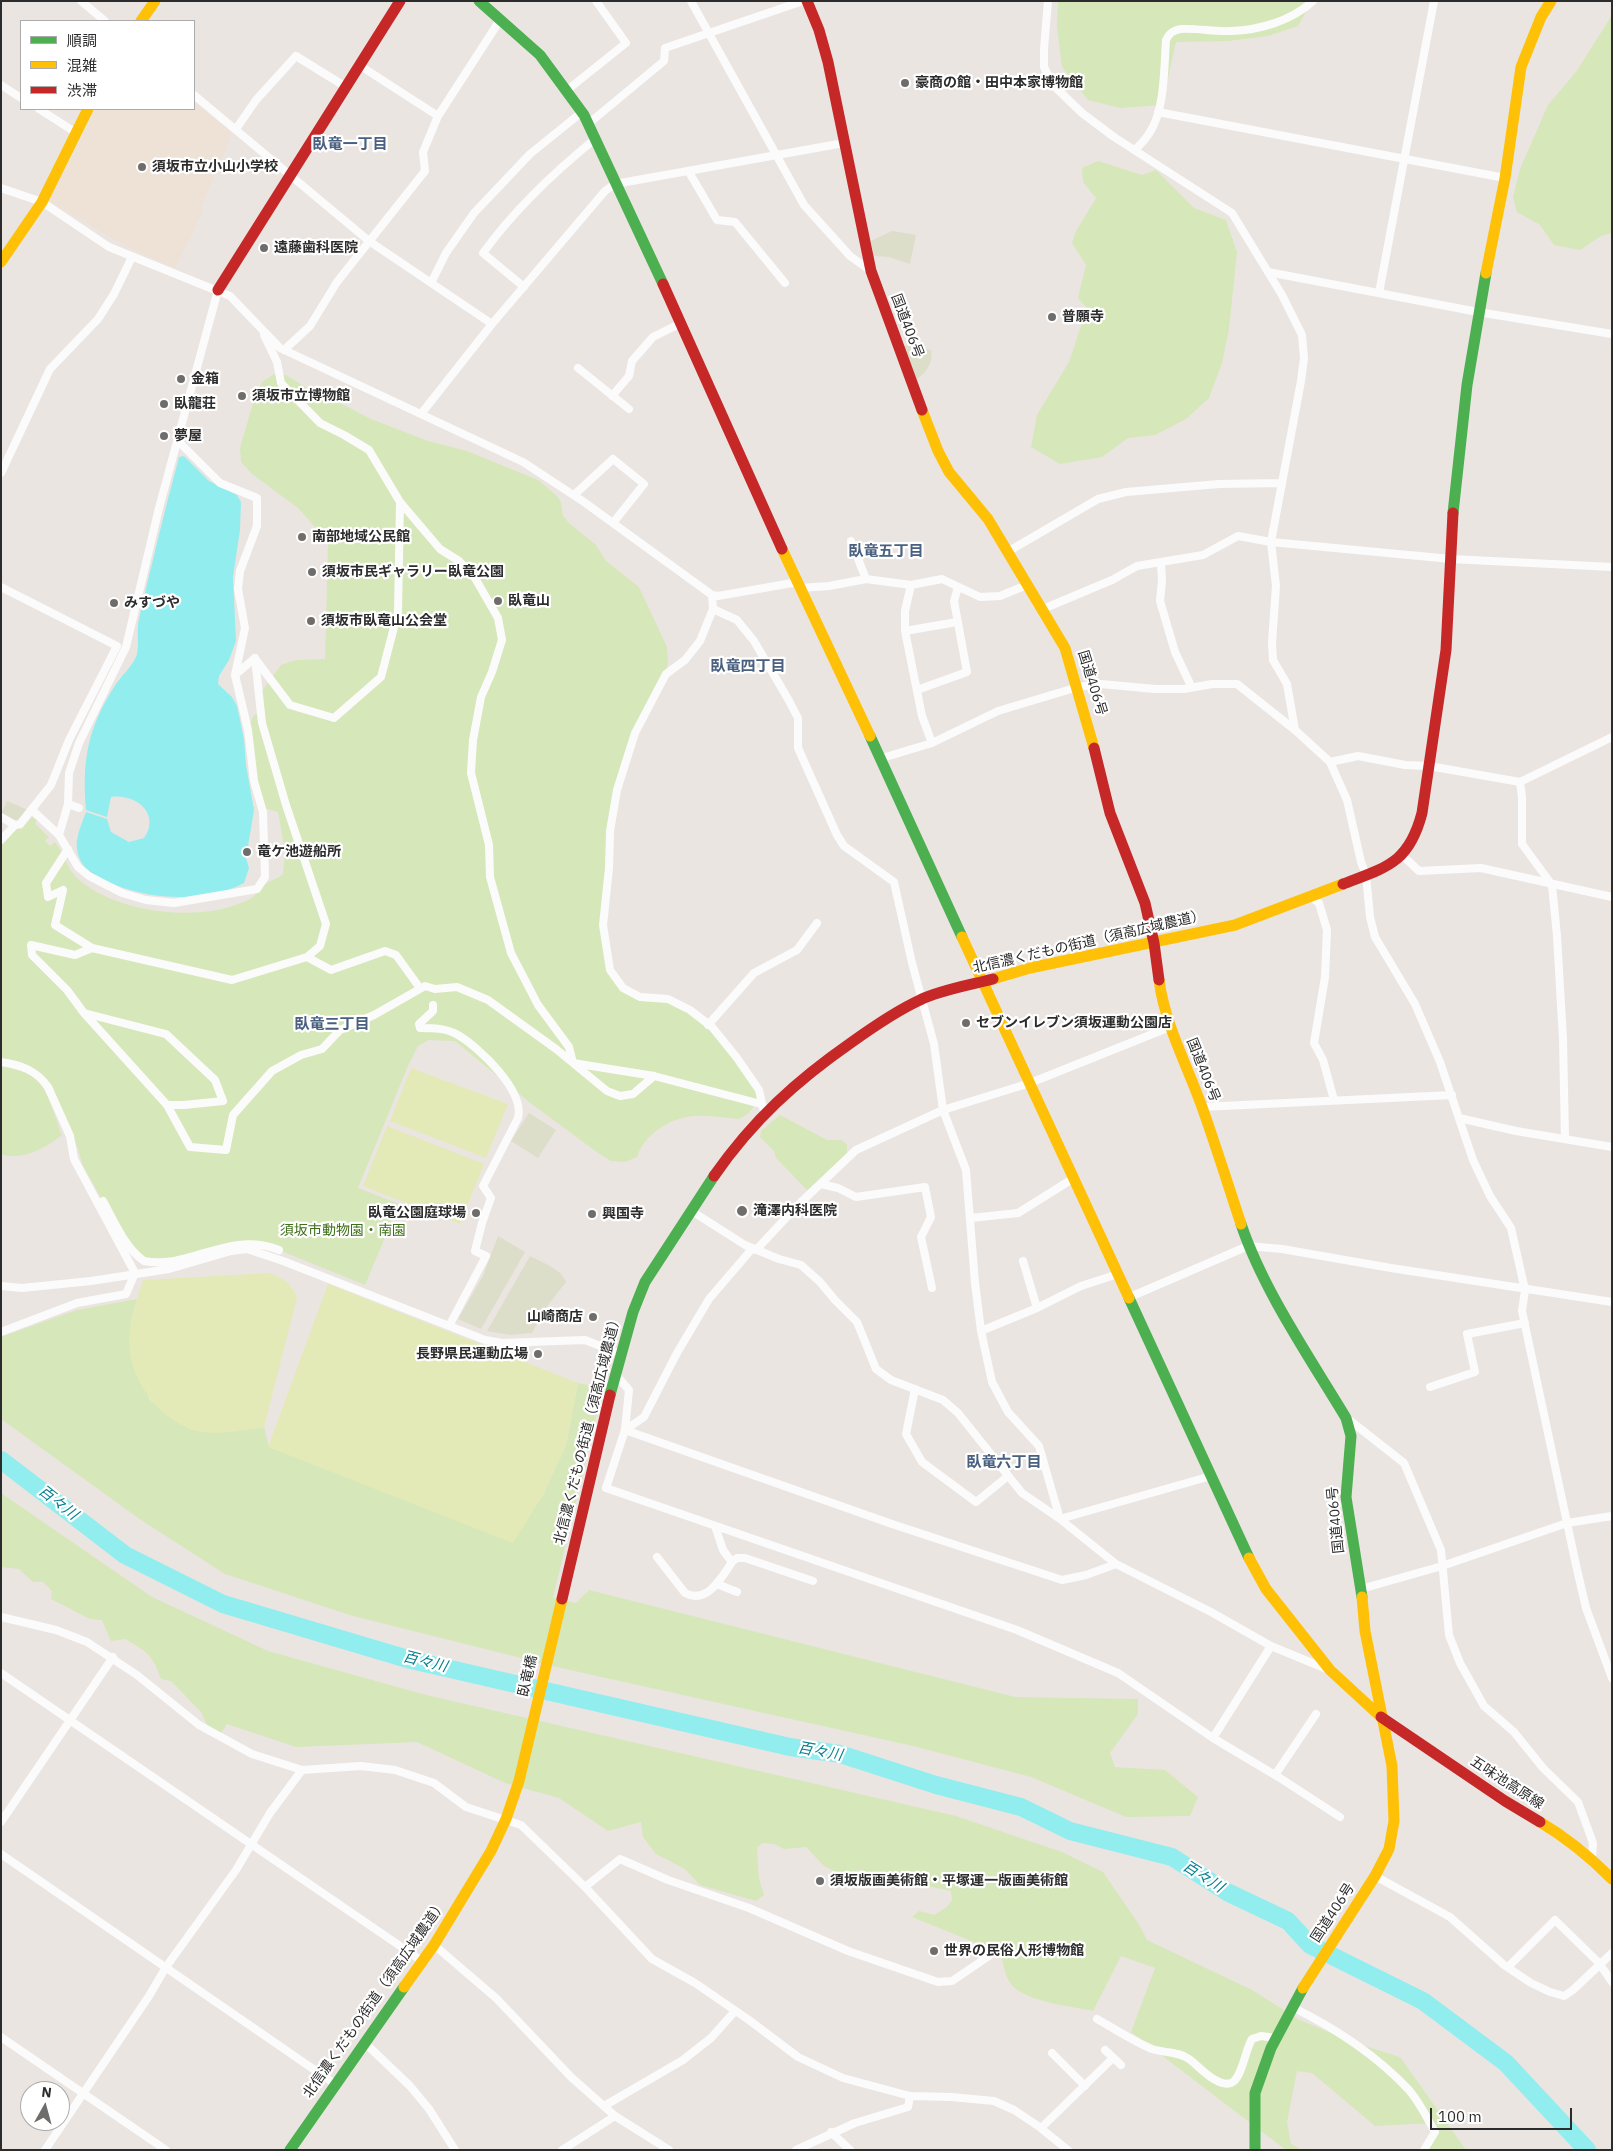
<!DOCTYPE html>
<meta charset="utf-8">
<style>
body{margin:0}
#map{position:relative;width:1613px;height:2151px;overflow:hidden;background:#ebe5e2;font-family:"IBM Plex Sans","Noto Sans JP",sans-serif}
canvas{display:block}
.frame{position:absolute;inset:0;border:2px solid #2c2c2c;pointer-events:none}
.legend{position:absolute;left:20px;top:20px;width:175px;height:90px;box-sizing:border-box;background:#fff;border:1px solid #ababab;margin:0;padding:6px 9px;list-style:none;font-size:15px;color:#2c2c2c}
.legend li{display:flex;align-items:center;gap:10px;height:25px}
.legend b{width:25px;border:1px solid #ababab}
.north{position:absolute;left:20px;top:2081px;width:50px;height:50px;box-sizing:border-box;background:#fff;border:1px solid #ababab;border-radius:50%;rotate:7deg;font-size:14px;font-weight:700;line-height:20px;text-align:center;color:#2c2c2c}
.north::after{content:'';display:block;margin:auto;width:18px;height:22px;background:#6f6d6c;clip-path:polygon(50% 0,100% 100%,50% 72%,0 100%)}
.scale{position:absolute;left:1430px;top:2108px;width:142px;height:22px;box-sizing:border-box;border:2px solid #2c2c2c;border-top:0;padding-left:6px;font-size:15px;line-height:18px;white-space:nowrap;color:#2c2c2c;-webkit-text-stroke:4px #fff;paint-order:stroke}
</style>
<div id="map">
<canvas width="1613" height="2151"></canvas>
<div class="frame"></div>
<ul class="legend">
<li><b style="height:6px;background:#4caf50"></b>順調</li>
<li><b style="height:6px;background:#ffc107"></b>混雑</li>
<li><b style="height:6px;background:#c62828"></b>渋滞</li>
</ul>
<div class="north">N</div>
<div class="scale">100 m</div>
</div>
<script>
const c = document.querySelector('canvas').getContext('2d');
c.lineJoin = 'round';
function fill(path, color) {
  c.fillStyle = color;
  c.fill(path, 'evenodd');
}
function stroke(path, color, width, dash) {
  c.strokeStyle = color;
  c.lineWidth = width;
  c.lineCap = dash ? 'butt' : 'round';
  c.setLineDash(dash || []);
  c.stroke(path);
}
function label(font, color, halo, rows, align = 'center') {
  c.font = font + ' "IBM Plex Sans","Noto Sans JP",sans-serif';
  c.lineWidth = 4.5;
  c.setLineDash([]);
  c.textBaseline = 'middle';
  c.strokeStyle = halo;
  c.fillStyle = color;
  for (const [text, x, y, turn = 0] of rows) {
    c.save();
    c.translate(x, y);
    c.rotate((+turn || 0) * Math.PI / 180);
    c.textAlign = isNaN(turn) ? turn : align;
    if (halo) c.strokeText(text, 0, 0);
    c.fillText(text, 0, 0);
    c.restore();
  }
}
fill(new Path2D(`
 M194,102L232,133L201,208L203,211L175,268L133,250L49,201L96,109H194Z`), '#eee1d6');
fill(new Path2D(`
 M1058,1H1312L1298,26L1268,36L1228,41L1176,42L1162,105L1120,108L1088,100L1062,67L1057,27Z
 M1612,15V233L1601,236L1580,250L1554,245L1540,225L1517,212L1513,197L1520,169L1548,105L1576,72Z
 M1098,161L1142,175L1156,170L1194,208L1226,220L1237,252L1229,329L1222,363L1209,398L1186,419L1155,435L1128,438L1102,457L1060,464L1031,447L1037,415L1069,362L1087,308L1078,298L1086,265L1072,243L1076,231L1096,198L1083,182L1082,168Z
 M274,374L286,375L312,391L344,405L371,419L428,441L467,451L538,480L556,495L561,502L563,516L569,523L596,545L606,561L639,587L667,647L668,661L666,674L635,732L617,790L603,925L610,970L623,988L640,997L668,999L712,1027L759,1090C758,1103 751,1114 739,1119C724,1118 709,1115 695,1116C672,1117 644,1134 637,1157L625,1162L611,1161L598,1153L529,1102L455,1041L429,1040L418,1046L408,1066L358,1188L399,1204L365,1285L264,1244L184,1257L144,1261L123,1237L83,1166L77,1146L60,1108L31,1068L20,1062L1,1058V844L16,829H22L32,817L37,820L35,824L49,837L45,841L50,846L55,842C64,853 67,869 77,878C116,914 203,924 250,899C256,896 259,889 264,885C270,880 278,879 283,874L285,851L278,812L264,808L257,779L250,724L254,715L261,712L262,691L281,665L296,660L325,659L328,545L326,539L298,508L252,474L241,462L240,448L253,403L262,382Z
 M1,1066C47,1070 48,1099 62,1135C47,1147 21,1162 1,1154Z
 M780,1115L827,1140H842L847,1145V1155L808,1191L776,1158L774,1151L760,1137L761,1131Z
 M137,1299L131,1321L149,1399L172,1418L192,1430L232,1431L264,1427L269,1447L543,1495L566,1445L578,1383L603,1388L553,1598L576,1603L589,1590L1015,1697L1138,1699V1714L1110,1753L1115,1767L1165,1770L1198,1797L1190,1816L1126,1817L1031,1777L913,1746L561,1668L353,1616L225,1574L141,1520L1,1419V1337L77,1310Z
 M1,1493L152,1597L268,1651L426,1695L956,1816L1062,1852L1103,1872L1140,1926L1147,1940L1252,1990L1300,2020L1355,2043L1400,2057L1466,2150H1429L1435,2123L1375,2126L1312,2073L1297,2071L1287,2122L1291,2144L1302,2150H1286L1131,2032L1155,1968L1121,1956L1093,2011C1070,2006 1035,2003 1016,1989C1006,1982 1003,1965 1001,1953L912,1917L919,1911L934,1915L947,1907L952,1900L951,1891L927,1886L923,1888L913,1887L903,1881L878,1878L862,1870L838,1873L824,1866L806,1847L784,1849L774,1844L762,1843L757,1848L759,1879L764,1895L756,1901L700,1885L685,1869L656,1854L643,1837L641,1822L608,1831L559,1798L505,1783L417,1742L296,1747L227,1724L221,1733L208,1727L201,1712L171,1681L161,1679C153,1655 146,1651 125,1639L111,1641L102,1620L90,1619L51,1599L52,1591L43,1582H33L19,1569L1,1567Z`), '#d6e7b9');
fill(new Path2D(`
 M892,231L916,235L910,264L889,257L874,256L871,241Z
 M903,345L931,350C934,364 924,376 912,382Z
 M7,801L28,810L18,823L1,814Z
 M529,1113L556,1130L538,1158L511,1141Z
 M498,1236L525,1252L481,1329L458,1319L483,1276Z
 M530,1256C541,1262 562,1269 566,1282L545,1309L532,1333L510,1335L487,1331Z`), '#dcdec9');
fill(new Path2D(`
 M411,1068L508,1104L486,1158L390,1121Z
 M387,1126L484,1164L460,1224L363,1186Z
 M270,1273C284,1279 292,1284 297,1298L264,1427C244,1430 211,1437 191,1429C157,1417 128,1377 129,1340C130,1319 137,1300 143,1280Z
 M328,1284L578,1383L566,1445L543,1495L513,1543L268,1447Z`), '#e3eab7');
fill(new Path2D(`
 M184,456L209,481L237,495L241,502L240,530L233,577L236,641L229,660L219,676L218,684L232,697L237,706L244,739L246,765L254,810L246,858L249,868L244,883C205,904 145,900 106,881C98,877 86,871 82,863C71,845 80,829 86,812L107,819L111,832L129,842L144,838C161,814 136,793 111,797L107,817L86,810C82,761 87,730 114,687C120,677 131,668 136,657C140,648 136,631 139,619C151,566 164,513 178,461L179,457Z`), '#92edef');
stroke(new Path2D(`
 M1,1460L125,1555L223,1604L411,1660L790,1747L840,1754L936,1785L1021,1807L1070,1831L1172,1857L1227,1892L1288,1921L1310,1945L1423,2001L1506,2063L1587,2150`), '#92edef', 18);
stroke(new Path2D(`
 M81,1L105,21
 M691,1L804,205L850,256L871,271
 M1048,1L1044,49V67L1053,85L1082,113L1114,137L1232,213L1282,295L1302,335L1304,358L1301,381L1271,542L1276,586L1272,643L1273,660L1287,684L1295,730
 M359,65L438,116L500,20
 M1,85L21,98
 M566,91L626,43L596,1
 M194,95L369,241L492,324
 M39,109L75,132
 M1158,112L1505,178
 M588,124L664,61L665,48L803,1
 M236,129L256,100L296,56L346,87
 M1135,150C1140,145 1146,139 1150,132C1165,109 1164,67 1166,40C1169,33 1173,30 1181,29C1198,28 1214,32 1231,31C1260,30 1291,21 1313,1
 M689,172L717,220L735,222L785,283
 M1,188L42,202L109,247L230,296L280,348L523,462L584,502L712,595L718,596L798,582
 M1268,272L1478,312L1612,334
 M431,283L446,253L474,213L530,154L582,112
 M524,287L483,253C515,209 553,173 595,139
 M1379,293L1434,1
 M264,335L277,362L281,383L320,423L344,435L369,450L400,502L440,549L459,561L475,578L498,618L502,640L492,672L481,697L473,740L471,773L489,845L490,877L511,953L538,1005L569,1047L573,1063L654,1076L761,1104
 M284,350L310,326L337,282L425,171L423,152L438,116
 M578,368L629,409
 M612,396L629,376L632,361L653,337L681,323
 M421,414L492,324L605,191L615,184L844,143
 M1,473L50,369L98,319L114,294L132,257
 M574,495L613,459L644,484L613,523
 M851,541L866,579
 M1009,551L1098,499L1126,492L1219,484L1281,483
 M1161,562L1162,581L1160,601L1175,652L1191,686
 M911,585L905,611V631L922,716L932,743
 M1,587L117,646L69,740L51,785L20,824L15,825L1,840
 M800,588L829,586L866,579L911,585L942,579L980,597L1000,596L1027,585
 M712,595L713,609L700,641L685,660L666,674L635,733L617,790L610,831L609,868L603,925L610,970L623,988L640,997L668,999L690,1010L712,1027L737,1058L759,1090L763,1108
 M713,609L737,620L754,641L788,699L798,718V748L837,835L844,846L894,882L912,963L934,1044L943,1110L966,1170L975,1283L981,1331L992,1382L1008,1412L1039,1446L1060,1519
 M1043,609L1112,580L1137,566L1203,555L1238,536L1271,542L1451,559L1612,567
 M905,631L957,622
 M255,658L262,723L286,805L326,924L320,946L307,957L331,970L385,951L396,955L417,984
 M256,660L290,705L334,718L381,677L398,612L400,502
 M235,675L255,658
 M917,690L967,672L954,601L958,587
 M879,759L932,743L998,711L1078,687L1101,684L1155,689H1184L1212,684H1237L1295,730L1330,762L1347,800L1361,862L1366,875L1370,917L1375,937L1415,1004L1440,1062L1473,1160L1490,1196L1511,1228L1525,1290L1522,1311L1576,1565L1586,1608L1612,1678
 M1330,762L1358,756L1405,765L1429,766L1520,782L1612,737
 M1520,782L1522,797V844L1552,885L1557,936L1563,1039L1565,1139
 M68,804L79,808
 M32,810L59,835L78,867L89,876L122,893L146,900L174,903L257,889L265,877L263,812L254,781L248,730L235,675L245,628L238,589L240,571L257,526V498L220,483L178,441
 M1,817L15,825
 M59,835L68,804L69,773L79,743L126,647L159,508L218,290
 M68,849L46,883L48,897L63,890L55,925L92,948L75,955L31,945L32,955L67,990L84,1013L166,1034L215,1080L223,1101L184,1105H167L190,1147L226,1150L233,1115L272,1071L301,1055L322,1049L340,1030L374,1015L425,986L435,989L457,987L488,1000L556,1049L607,1091L620,1096L633,1094L654,1076
 M1402,855L1419,871L1481,868L1612,897
 M1311,897L1319,903L1327,930L1325,977L1314,1043L1323,1060L1334,1100
 M92,948L232,980L307,957
 M433,1005V1011L419,1024L420,1028C433,1028 446,1028 458,1035C480,1048 525,1091 518,1118L483,1186L491,1198L482,1223L475,1251L486,1256L449,1326
 M84,1013L167,1105
 M708,1025L754,973L797,950L817,923
 M1,1062C21,1065 36,1070 48,1087L70,1136L74,1159L135,1273L126,1294L77,1303L1,1332
 M1202,1107L1452,1095
 M1459,1118L1516,1131L1612,1147
 M821,1184L838,1188L856,1197L925,1187L931,1217L921,1237L932,1288
 M103,1201C114,1221 125,1248 144,1261C191,1270 227,1230 279,1250
 M690,1210L745,1245L779,1259L801,1265L820,1282L835,1300L857,1322L876,1369L891,1380L943,1400L958,1413L1022,1493L1060,1519L1116,1564L1211,1612L1271,1646L1329,1670
 M971,1218L1018,1213L1074,1178
 M1023,1261L1037,1308
 M1,1286L22,1288L91,1281L169,1269L231,1251L247,1249L283,1261L485,1340L502,1343L585,1340L621,1354
 M1130,1297L1248,1246L1282,1249L1391,1268L1612,1302
 M981,1331L1037,1308L1081,1286L1118,1274
 M615,1374L629,1390L625,1430L606,1488L1017,1630L1118,1673L1213,1738L1280,1778L1340,1817
 M1430,1387L1475,1372L1467,1334L1525,1323
 M915,1389L906,1434L922,1462L976,1502L1008,1476
 M1348,1419L1404,1463L1441,1550L1449,1635L1460,1663L1484,1706L1514,1732L1543,1768L1578,1802L1593,1843L1592,1859
 M625,1430L644,1417L677,1353L709,1299L751,1250L757,1249L797,1206L856,1150L943,1110L1030,1083L1170,1027
 M625,1430L892,1524L1062,1580L1086,1575L1116,1564
 M1060,1519L1211,1476
 M657,1557L685,1593C707,1605 722,1577 732,1562L723,1550L715,1526
 M732,1562L737,1558H745L813,1581
 M717,1584L737,1592
 M1361,1589L1442,1566L1567,1523L1612,1516
 M1,1617L56,1630L87,1642L137,1675L199,1725L252,1754L302,1770L361,1766L395,1770L434,1783L466,1807L521,1825L585,1887L652,1959L695,1983L749,2020L798,2057L843,2078L910,2096L951,2097L994,2101L1014,2110L1038,2126L1068,2150
 M1,1673L422,1961
 M1213,1738L1271,1646
 M1275,1775L1316,1714
 M1,1822L113,1657
 M1,1854L335,2084
 M1375,1876L1450,1917L1504,1965L1531,1983L1550,1992L1564,1996L1573,1990L1612,1953
 M585,1887L620,1859L668,1880L749,1908L848,1951L938,1982L952,1981L989,1956
 M434,1945L496,1998L571,2077L615,2116L669,2150
 M1508,1967L1555,1920L1599,1963L1612,1982
 M1292,2007C1335,2028 1375,2054 1408,2089C1419,2101 1427,2118 1435,2132L1424,2150
 M1097,2019C1115,2029 1133,2041 1152,2049C1163,2053 1178,2051 1189,2059C1199,2066 1217,2088 1231,2083C1242,2079 1245,2050 1252,2039L1261,2036L1276,2038
 M1,2037L166,2150
 M365,2043L410,2086L429,2109L455,2150
 M1105,2050L1121,2065
 M1052,2053L1085,2086
 M604,2106L683,2060L711,2038L735,2011
 M1041,2128L1113,2058
 M831,2132L850,2150
 M45,2150L149,1996L166,1967L236,1870L270,1813L302,1770
 M562,2150L615,2116
 M796,2150L855,2123L908,2107L910,2096`), '#fcfbfb', 8);
stroke(new Path2D(`
 M479,1L540,55L584,115L663,284
 M1453,513L1467,385L1486,273
 M870,736L962,937
 M1241,1224C1263,1290 1310,1358 1346,1418L1351,1436L1346,1497L1362,1597
 M1129,1298L1249,1558
 M610,1395L633,1312L645,1282L714,1176
 M290,2150L404,1987
 M1255,2150V2093L1271,2048L1303,1988`), '#4caf50', 11);
stroke(new Path2D(`
 M141,21L155,1
 M1,262L42,202L88,109
 M1486,273L1505,178L1521,67L1541,17L1551,1
 M922,410L938,451L949,472L988,519L1065,648L1094,748
 M782,549L870,736
 M962,937L1129,1298
 M993,979L1030,968L1235,925L1343,884
 M1159,980C1165,1025 1187,1065 1202,1107C1216,1146 1228,1185 1241,1224
 M1249,1558L1266,1589L1330,1670L1381,1717
 M1540,1822C1567,1838 1590,1857 1612,1879
 M404,1987L434,1945L491,1851L506,1819L519,1781L562,1599
 M1303,1988L1375,1876L1389,1849L1394,1821L1392,1766L1365,1631L1362,1597`), '#ffc107', 11);
stroke(new Path2D(`
 M807,1L819,30L828,62L871,271L922,410
 M663,284L782,549
 M218,290L400,1
 M1094,748L1110,813L1145,903L1154,943L1159,980
 M1343,884C1387,867 1409,863 1422,813L1446,650L1453,513
 M714,1176C753,1120 796,1081 852,1042C873,1027 896,1011 920,1000C940,990 970,985 993,979
 M562,1599L610,1395
 M1381,1717L1505,1801L1540,1822`), '#c62828', 11);
for (const [x, y, r, color] of [
 [905,83,5,"#6f6d6c"],
 [142,167,5,"#6f6d6c"],
 [264,248,5,"#6f6d6c"],
 [1052,317,5,"#6f6d6c"],
 [181,379,5,"#6f6d6c"],
 [242,396,5,"#6f6d6c"],
 [164,404,5,"#6f6d6c"],
 [164,436,5,"#6f6d6c"],
 [302,537,5,"#6f6d6c"],
 [312,572,5,"#6f6d6c"],
 [498,601,5,"#6f6d6c"],
 [114,603,5,"#6f6d6c"],
 [311,621,5,"#6f6d6c"],
 [247,852,5,"#6f6d6c"],
 [966,1023,5,"#6f6d6c"],
 [742,1211,6,"#6f6d6c"],
 [476,1213,5,"#6f6d6c"],
 [592,1214,5,"#6f6d6c"],
 [593,1317,5,"#6f6d6c"],
 [538,1354,5,"#6f6d6c"],
 [820,1881,5,"#6f6d6c"],
 [934,1951,5,"#6f6d6c"]
]) {
  const dot = new Path2D();
  dot.arc(x, y, r, 0, 2 * Math.PI);
  c.fillStyle = color;
  c.fill(dot);
  stroke(dot, '#fff', 2);
}
label('bold 14px', '#2c2c2c', '#fff', [
 ["豪商の館・田中本家博物館",915,83],
 ["須坂市立小山小学校",152,167],
 ["遠藤歯科医院",274,248],
 ["普願寺",1062,317],
 ["金箱",191,379],
 ["須坂市立博物館",252,396],
 ["臥龍荘",174,404],
 ["夢屋",174,436],
 ["南部地域公民館",312,537],
 ["須坂市民ギャラリー臥竜公園",322,572],
 ["臥竜山",508,601],
 ["みすづや",124,603],
 ["須坂市臥竜山公会堂",321,621],
 ["竜ケ池遊船所",257,852],
 ["セブンイレブン須坂運動公園店",976,1023],
 ["滝澤内科医院",753,1211],
 ["臥竜公園庭球場",466,1213,"right"],
 ["興国寺",602,1214],
 ["山崎商店",583,1317,"right"],
 ["長野県民運動広場",528,1354,"right"],
 ["須坂版画美術館・平塚運一版画美術館",830,1881],
 ["世界の民俗人形博物館",944,1951]
], 'left');
label('14px', '#2c2c2c', '#fff', [
 ["国道406号",907,326,69],
 ["国道406号",1092,683,73],
 ["北信濃くだもの街道（須高広域農道）",1089,942,-13],
 ["国道406号",1203,1070,68],
 ["北信濃くだもの街道（須高広域農道）",588,1429,-76],
 ["国道406号",1336,1520,-96],
 ["臥竜橋",528,1676,-77],
 ["五味池高原線",1507,1783,33],
 ["国道406号",1333,1913,-57],
 ["北信濃くだもの街道（須高広域農道）",375,1999,-55]
]);
label('14px', '#3d6f17', '#fff', [
 ["須坂市動物園・南園",343,1231]
]);
label('bold 15px', '#496080', '#fff', [
 ["臥竜一丁目",350,145],
 ["臥竜五丁目",886,552],
 ["臥竜四丁目",748,667],
 ["臥竜三丁目",332,1025],
 ["臥竜六丁目",1004,1463]
]);
label('italic 15px', '#088090', '#fff', [
 ["百々川",58,1503,38],
 ["百々川",425,1662,14],
 ["百々川",820,1752,10],
 ["百々川",1203,1877,32]
]);
</script>
